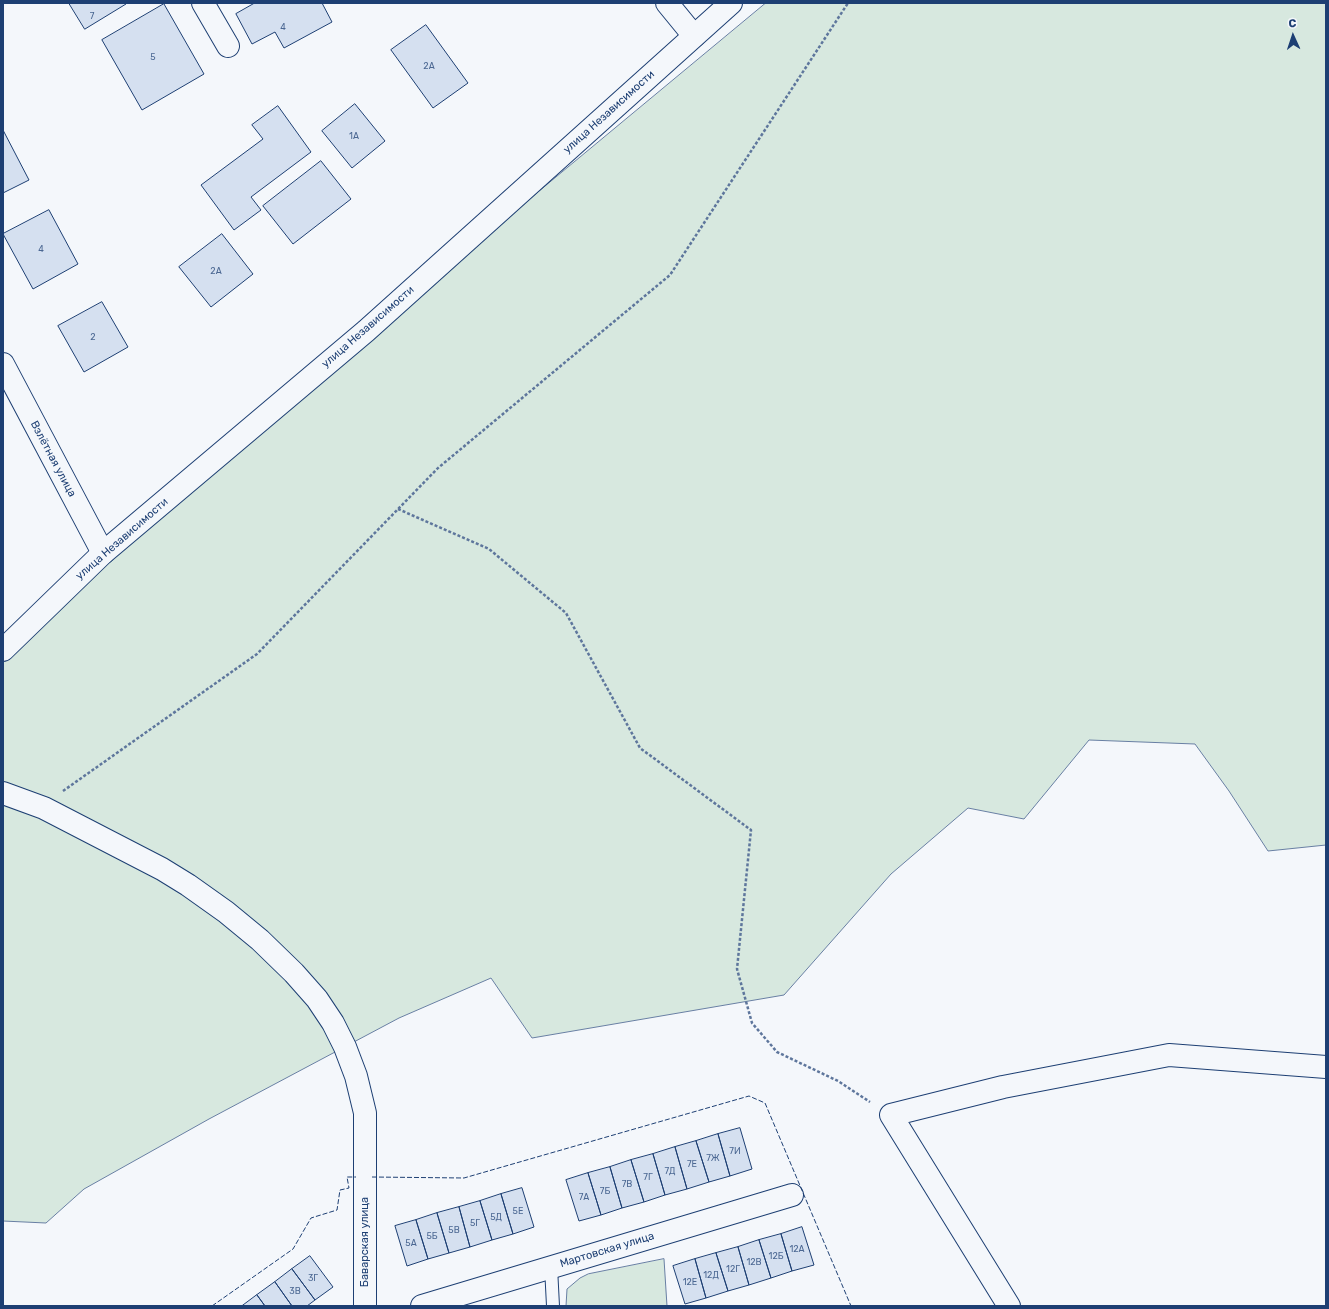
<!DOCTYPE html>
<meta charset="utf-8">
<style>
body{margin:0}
#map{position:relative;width:1329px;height:1309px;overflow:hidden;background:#f4f7fb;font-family:Rubik,sans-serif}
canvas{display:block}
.frame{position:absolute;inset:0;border:4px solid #1d3f73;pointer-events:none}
.north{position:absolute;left:1273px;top:16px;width:40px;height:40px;-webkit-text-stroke:3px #f4f7fb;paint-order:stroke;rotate:357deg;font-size:11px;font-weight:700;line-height:16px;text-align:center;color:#1d3f73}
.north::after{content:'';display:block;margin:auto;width:14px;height:18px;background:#1d3f73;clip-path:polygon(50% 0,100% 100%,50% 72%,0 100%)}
</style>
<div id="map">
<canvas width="1329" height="1309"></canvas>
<div class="frame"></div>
<div class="north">С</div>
</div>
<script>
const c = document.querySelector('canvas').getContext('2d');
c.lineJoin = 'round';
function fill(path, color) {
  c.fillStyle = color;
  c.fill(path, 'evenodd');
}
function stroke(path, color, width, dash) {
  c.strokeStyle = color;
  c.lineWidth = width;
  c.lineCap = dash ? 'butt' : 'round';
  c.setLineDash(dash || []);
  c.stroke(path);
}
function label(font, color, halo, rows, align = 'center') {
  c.font = font + ' Rubik,sans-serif';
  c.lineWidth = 3;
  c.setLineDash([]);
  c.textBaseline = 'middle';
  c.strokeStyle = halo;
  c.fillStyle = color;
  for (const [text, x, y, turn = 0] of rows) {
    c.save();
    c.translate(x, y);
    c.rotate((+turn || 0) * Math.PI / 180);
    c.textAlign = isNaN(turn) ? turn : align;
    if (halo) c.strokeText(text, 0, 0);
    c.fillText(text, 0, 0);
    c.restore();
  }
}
const green = new Path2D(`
 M766,3H1326V845L1268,851L1229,791L1195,744L1089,740L1024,819L968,808L891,874L784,995L532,1038L491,978L399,1018L209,1119L84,1189L46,1223L3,1221V657L103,553Z
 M664,1259L667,1306H566L567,1289L580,1278L588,1274Z`);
fill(green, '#d7e8df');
stroke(green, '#687fa3', 1);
const building = new Path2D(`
 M69,3H126V4L85,29Z
 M255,3H322L332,22L284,48L275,32L252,44L236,14Z
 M164,4L204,74L142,110L102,40Z
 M426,25L468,83L433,108L391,50Z
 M355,104L385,141L352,168L322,131Z
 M278,106L311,152L251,197L261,210L234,230L201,185L263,139L252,125Z
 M3,130L29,180L3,193Z
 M321,161L351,199L293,244L263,206Z
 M49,210L78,264L33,289L3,234Z
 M222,234L253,274L211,307L179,267Z
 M102,302L128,347L84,372L58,326Z
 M740,1128L752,1169L730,1176L718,1134Z
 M718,1134L730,1176L709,1182L696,1141Z
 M696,1141L709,1182L687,1189L675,1147Z
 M675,1147L687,1189L665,1195L653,1154Z
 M653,1154L665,1195L644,1202L631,1160Z
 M631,1160L644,1202L622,1208L610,1167Z
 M610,1167L622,1208L601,1215L588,1173Z
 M588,1173L601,1215L579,1221L566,1180Z
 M522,1188L534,1227L513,1234L501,1194Z
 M501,1194L513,1234L492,1240L480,1201Z
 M480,1201L492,1240L470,1247L459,1207Z
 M459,1207L470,1247L449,1253L437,1213Z
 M437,1213L449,1253L428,1259L416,1220Z
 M416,1220L428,1259L407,1266L395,1226Z
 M802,1227L814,1265L792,1271L781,1234Z
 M781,1234L792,1271L771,1278L759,1240Z
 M759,1240L771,1278L749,1285L738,1247Z
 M738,1247L749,1285L728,1291L716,1253Z
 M716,1253L728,1291L706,1298L695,1259Z
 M310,1256L333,1287L315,1300L292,1269Z
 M695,1259L706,1298L685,1304L673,1266Z
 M292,1269L315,1300L307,1306H292L275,1282Z
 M275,1282L292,1306H265L257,1295Z
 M257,1295L265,1306H242Z`);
fill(building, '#d5e0f0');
stroke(building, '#1d3f73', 1);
const lane = new Path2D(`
 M551,1267L553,1306`);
const street = new Path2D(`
 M203,3L228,46
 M667,3L694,36
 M3,364L103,553
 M3,793L44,808L162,869L188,885L226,912L260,940L294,973L317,999L333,1023L345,1047L356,1076L365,1113V1306
 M422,1306L792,1195
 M1009,1306L891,1115L1003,1087L1169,1055L1326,1067`);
const secondary = new Path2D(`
 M3,650L103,553L366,331L731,3`);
stroke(lane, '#1d3f73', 14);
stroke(street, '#1d3f73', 24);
stroke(secondary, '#1d3f73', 24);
stroke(new Path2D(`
 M398,509L489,549L566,613L640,748L751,830L737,969L752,1023L777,1052L838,1081L870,1102
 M63,791L257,654L438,468L670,275L848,3`), '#5e769c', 2.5, [3, 2]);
stroke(lane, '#f4f7fb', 12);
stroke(street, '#f4f7fb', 22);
stroke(secondary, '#f4f7fb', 22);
stroke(new Path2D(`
 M372,1177L464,1178L749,1096L765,1103L851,1306
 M212,1306L293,1249L311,1218L337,1210L340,1190L349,1188L347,1177H356`), '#1d3f73', 1, [5, 2]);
label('9px', '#4b6792', null, [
 ["7",92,16],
 ["4",283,27],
 ["5",153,57],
 ["2А",429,66],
 ["1А",354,136],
 ["4",41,249],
 ["2А",216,271],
 ["2",93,337],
 ["7И",735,1151],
 ["7Ж",713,1158],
 ["7Е",692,1164],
 ["7Д",670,1171],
 ["7Г",648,1177],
 ["7В",627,1184],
 ["7Б",605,1191],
 ["7А",584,1197],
 ["5Е",518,1211],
 ["5Д",496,1217],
 ["5Г",475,1223],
 ["5В",454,1230],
 ["5Б",432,1236],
 ["5А",411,1243],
 ["12А",797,1249],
 ["12Б",776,1256],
 ["12В",754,1262],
 ["12Г",733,1269],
 ["12Д",711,1275],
 ["3Г",313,1278],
 ["12Е",690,1282],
 ["3В",295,1291]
]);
label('11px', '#1d3f73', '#f4f7fb', [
 ["улица Независимости",609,112,-42],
 ["улица Независимости",368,327,-41],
 ["Взлётная улица",53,459,62],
 ["улица Независимости",122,539,-41],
 ["Баварская улица",365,1242,-90],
 ["Мартовская улица",607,1250,-17]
]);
</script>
